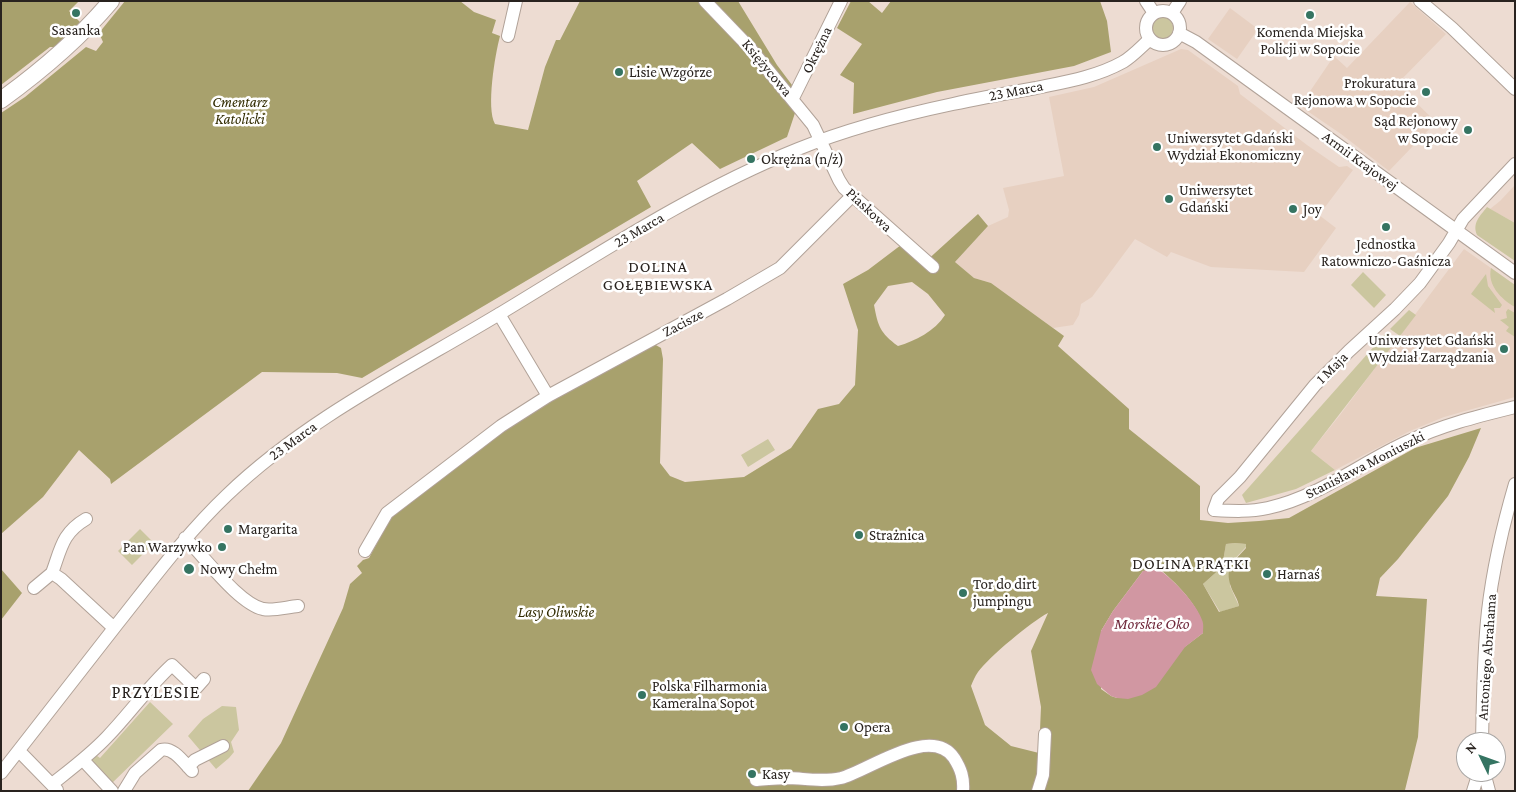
<!DOCTYPE html>
<meta charset="utf-8">
<style>
body{margin:0}
#map{position:relative;width:1516px;height:792px;overflow:hidden;background:#eddcd2;font-family:"Crimson Pro",serif}
canvas{display:block}
.frame{position:absolute;inset:0;border:2px solid #29231f;pointer-events:none}
.north{position:absolute;left:1456px;top:732px;width:50px;height:50px;box-sizing:border-box;background:#fff;border:1px solid #a9a7a5;border-radius:50%;rotate:312deg;font-size:14px;font-weight:700;line-height:20px;text-align:center;color:#29231f}
.north::after{content:'';display:block;margin:auto;width:18px;height:22px;background:#357462;clip-path:polygon(50% 0,100% 100%,50% 72%,0 100%)}
</style>
<div id="map">
<canvas width="1516" height="792"></canvas>
<div class="frame"></div>
<div class="north">N</div>
</div>
<script>
const c = document.querySelector('canvas').getContext('2d');
c.lineJoin = 'round';
function fill(path, color) {
  c.fillStyle = color;
  c.fill(path, 'evenodd');
}
function stroke(path, color, width, dash) {
  c.strokeStyle = color;
  c.lineWidth = width;
  c.lineCap = dash ? 'butt' : 'round';
  c.setLineDash(dash || []);
  c.stroke(path);
}
function label(font, color, halo, rows, align = 'center') {
  c.font = font + ' "Crimson Pro",serif';
  c.lineWidth = 5;
  c.setLineDash([]);
  c.textBaseline = 'middle';
  c.strokeStyle = halo;
  c.fillStyle = color;
  for (const [text, x, y, turn = 0] of rows) {
    c.save();
    c.translate(x, y);
    c.rotate((+turn || 0) * Math.PI / 180);
    c.textAlign = isNaN(turn) ? turn : align;
    if (halo) c.strokeText(text, 0, 0);
    c.fillText(text, 0, 0);
    c.restore();
  }
}
fill(new Path2D(`
 M1410,2L1446,34L1397,84L1436,122L1389,171L1341,134L1300,106L1334,56L1347,68Z
 M1230,8L1258,29L1237,59L1208,39Z
 M1181,49L1188,50L1238,86L1240,94L1307,145L1339,167L1347,166L1353,170L1319,215L1336,228L1304,272L1211,267L1171,252L1167,257L1135,239L1092,297L1081,304L1079,315L1073,325L1053,328L991,283L974,278L955,262L988,226L1008,217L1009,210L1003,188L1064,176L1049,97L1094,87Z
 M1515,185V223L1490,209L1500,201Z
 M1464,249L1515,285V397L1444,417L1410,431L1335,470L1311,451L1340,415Z`), '#e7d0c1');
fill(new Path2D(`
 M1149 28a12 12 0 1 1 24 0a12 12 0 1 1-24 0Z
 M1487,207L1515,223V261L1477,235C1472,223 1480,216 1487,207Z
 M1491,268L1515,285V307C1501,299 1487,285 1491,268Z
 M1363,272L1386,295L1374,308L1351,285Z
 M1486,274L1488,286L1502,305L1500,308H1494L1495,313L1471,294Z
 M1508,309L1515,313V337L1506,331L1509,327L1500,320L1507,318L1506,312Z
 M1409,310L1416,315L1400,336L1390,329Z
 M1386,333L1396,341L1311,451L1335,470L1296,489L1246,503L1242,495Z
 M768,439L775,450L748,467L741,455Z
 M140,529L154,543L132,565L118,551Z
 M1235,543L1246,544V547L1231,563L1230,586L1239,606L1220,612L1203,584L1222,567L1226,544Z
 M150,702L173,724L110,785L91,766L90,756L93,753L100,758Z
 M222,706L236,707L239,730L231,742L234,752L229,758L216,769L188,736L203,719Z`), '#cbc69f');
fill(new Path2D(`
 M1,1H79L69,11L80,22L54,47H50L1,85Z
 M125,1H460L474,12L496,20L492,33L500,36C495,55 486,108 495,124L528,130L545,67L556,40H560L580,1H700L713,13L796,110L787,137L720,169L692,143L637,181L651,207L362,378L337,373L262,372L111,484L110,479L79,450L43,497L1,534V113L25,97L86,47L96,51L103,42L99,33Z
 M710,1H738L777,65L792,85L791,88Z
 M851,1H868L882,13L891,1H1100L1107,21L1111,52L1074,66L937,92L853,114L854,83L840,75L862,44L837,28Z
 M978,214L988,226L955,262L974,278L991,283L1064,336L1058,346L1129,409V429L1200,486V520L1228,523L1259,521L1289,518L1415,448L1481,428L1469,457L1448,496L1398,559L1380,578L1376,596L1427,599L1418,737L1405,790L1406,791H248L281,743L343,608L350,584L362,573L357,566L363,560L369,558L391,517L519,419L654,344L661,348L663,359L660,463L670,476L685,482L744,477L791,448L818,409L839,404L855,385L858,330L843,284L868,270L901,245L924,263ZM912,282L928,294L945,315C935,331 915,341 898,346C880,333 878,326 874,305L888,286ZM1235,543L1246,544V548C1234,562 1224,566 1231,587C1233,593 1238,599 1239,606L1219,612L1203,584L1222,567L1226,544ZM1143,571H1162C1178,585 1204,610 1203,633L1117,698L1111,696L1101,689V631L1113,611ZM1048,613L1031,651L1041,707L1039,753L1011,746L985,725L971,686C973,681 975,676 978,672C989,657 1032,621 1048,613Z
 M1,569L22,593L1,620Z`), '#a8a16d');
fill(new Path2D(`
 M1154,567C1169,574 1197,604 1202,620C1204,624 1203,629 1203,633L1185,647L1156,687L1142,695L1128,699L1117,698L1111,696L1097,684L1091,670L1101,631L1113,611L1143,571Z`), '#d197a2');
const minor = new Path2D(`
 M705,1L750,48L813,125L839,180L844,188L933,267
 M1146,1L1154,13
 M1420,1L1452,28L1515,89
 M1146 28a17 17 0 1 1 34 0a17 17 0 1 1-34 0Z
 M1172,13L1180,1
 M1179,33L1196,42L1515,273
 M508,36L516,1
 M793,98L841,1
 M1515,164L1463,219L1449,243L1420,283L1395,309L1349,351L1315,385L1240,477L1218,499L1214,510C1232,511 1250,512 1268,508C1319,497 1362,462 1409,441C1442,425 1479,416 1515,407
 M499,314L548,396
 M185,538C205,557 238,603 263,609C274,611 287,607 298,606
 M365,551L387,513L501,426L548,396L727,299L780,268L852,196
 M52,573C61,549 62,533 86,519
 M34,588L52,573L61,579L114,628
 M1482,742C1483,698 1483,655 1488,611C1493,568 1503,525 1515,484
 M19,751L57,790
 M83,760L112,791
 M188,767L195,760L223,746
 M1484,772L1489,791
 M1,773C40,723 79,673 118,623C153,579 186,534 227,495C305,420 404,371 496,316C594,257 691,192 798,149C847,129 901,115 953,104C980,98 1008,93 1036,88C1065,82 1096,77 1123,62C1133,56 1141,47 1150,39
 M756,780C768,779 779,778 791,778C808,779 824,782 841,778C868,771 931,724 954,758C961,769 964,778 963,791
 M52,784C71,769 90,755 107,737C130,713 148,687 172,665L196,688L204,679
 M124,791L135,773L161,750C173,746 184,763 192,771
 M1038,791L1043,775L1045,734
 M1473,791L1479,772`);
const major = new Path2D(`
 M1,100C41,71 79,39 111,1`);
stroke(minor, '#b1a298', 14);
stroke(major, '#b1a298', 18);
stroke(minor, '#fff', 12);
stroke(major, '#fff', 16);
for (const [x, y, r, color] of [
 [76,13,5,"#357462"],
 [1310,15,5,"#357462"],
 [619,72,5,"#357462"],
 [1426,92,5,"#357462"],
 [1468,130,5,"#357462"],
 [1157,147,5,"#357462"],
 [751,159,5,"#357462"],
 [1169,199,5,"#357462"],
 [1293,209,5,"#357462"],
 [1386,227,5,"#357462"],
 [1504,349,5,"#357462"],
 [228,529,5,"#357462"],
 [859,535,5,"#357462"],
 [222,547,5,"#357462"],
 [189,569,6,"#357462"],
 [1267,574,5,"#357462"],
 [963,593,5,"#357462"],
 [642,695,5,"#357462"],
 [844,727,5,"#357462"],
 [752,774,5,"#357462"]
]) {
  const dot = new Path2D();
  dot.arc(x, y, r, 0, 2 * Math.PI);
  c.fillStyle = color;
  c.fill(dot);
  stroke(dot, '#fff', 2);
}
label('15px', '#29231f', '#fff', [
 ["Sasanka",76,30,"center"],
 ["Komenda Miejska",1310,32,"center"],
 ["Policji w Sopocie",1310,49,"center"],
 ["Lisie Wzgórze",629,72],
 ["Prokuratura",1416,83,"right"],
 ["Rejonowa w Sopocie",1416,100,"right"],
 ["Sąd Rejonowy",1458,121,"right"],
 ["w Sopocie",1458,138,"right"],
 ["Uniwersytet Gdański",1167,138],
 ["Wydział Ekonomiczny",1167,155],
 ["Okrężna (n/ż)",761,159],
 ["Uniwersytet",1179,190],
 ["Gdański",1179,207],
 ["Joy",1303,209],
 ["Jednostka",1386,244,"center"],
 ["Ratowniczo-Gaśnicza",1386,261,"center"],
 ["Uniwersytet Gdański",1494,340,"right"],
 ["Wydział Zarządzania",1494,357,"right"],
 ["Margarita",238,529],
 ["Strażnica",869,535],
 ["Pan Warzywko",212,547,"right"],
 ["Nowy Chełm",200,569],
 ["Harnaś",1277,574],
 ["Tor do dirt",973,584],
 ["jumpingu",973,601],
 ["Polska Filharmonia",652,686],
 ["Kameralna Sopot",652,703],
 ["Opera",854,727],
 ["Kasy",762,774]
], 'left');
label('15px', '#29231f', '#fff', [
 ["Okrężna",817,50,-64],
 ["Księżycowa",767,68,50],
 ["23 Marca",1016,91,-11],
 ["Armii Krajowej",1360,161,36],
 ["Piaskowa",869,210,43],
 ["23 Marca",639,230,-30],
 ["Zacisze",683,323,-28],
 ["1 Maja",1332,368,-45],
 ["23 Marca",293,441,-36],
 ["Stanisława Moniuszki",1365,465,-27],
 ["Antoniego Abrahama",1487,657,-86]
]);
label('italic 15px', '#312b00', '#fff', [
 ["Cmentarz",240,102],
 ["Katolicki",240,119],
 ["Lasy Oliwskie",556,612]
]);
c.letterSpacing = '1px';
label('16px', '#29231f', '#fff', [
 ["DOLINA",658,267],
 ["GOŁĘBIEWSKA",658,285],
 ["DOLINA PRĄTKI",1191,564]
]);
c.letterSpacing = '0px';
label('italic 16px', '#70293b', '#fff', [
 ["Morskie Oko",1152,624]
]);
c.letterSpacing = '1px';
label('18px', '#29231f', '#fff', [
 ["PRZYLESIE",156,692]
]);
c.letterSpacing = '0px';
</script>
